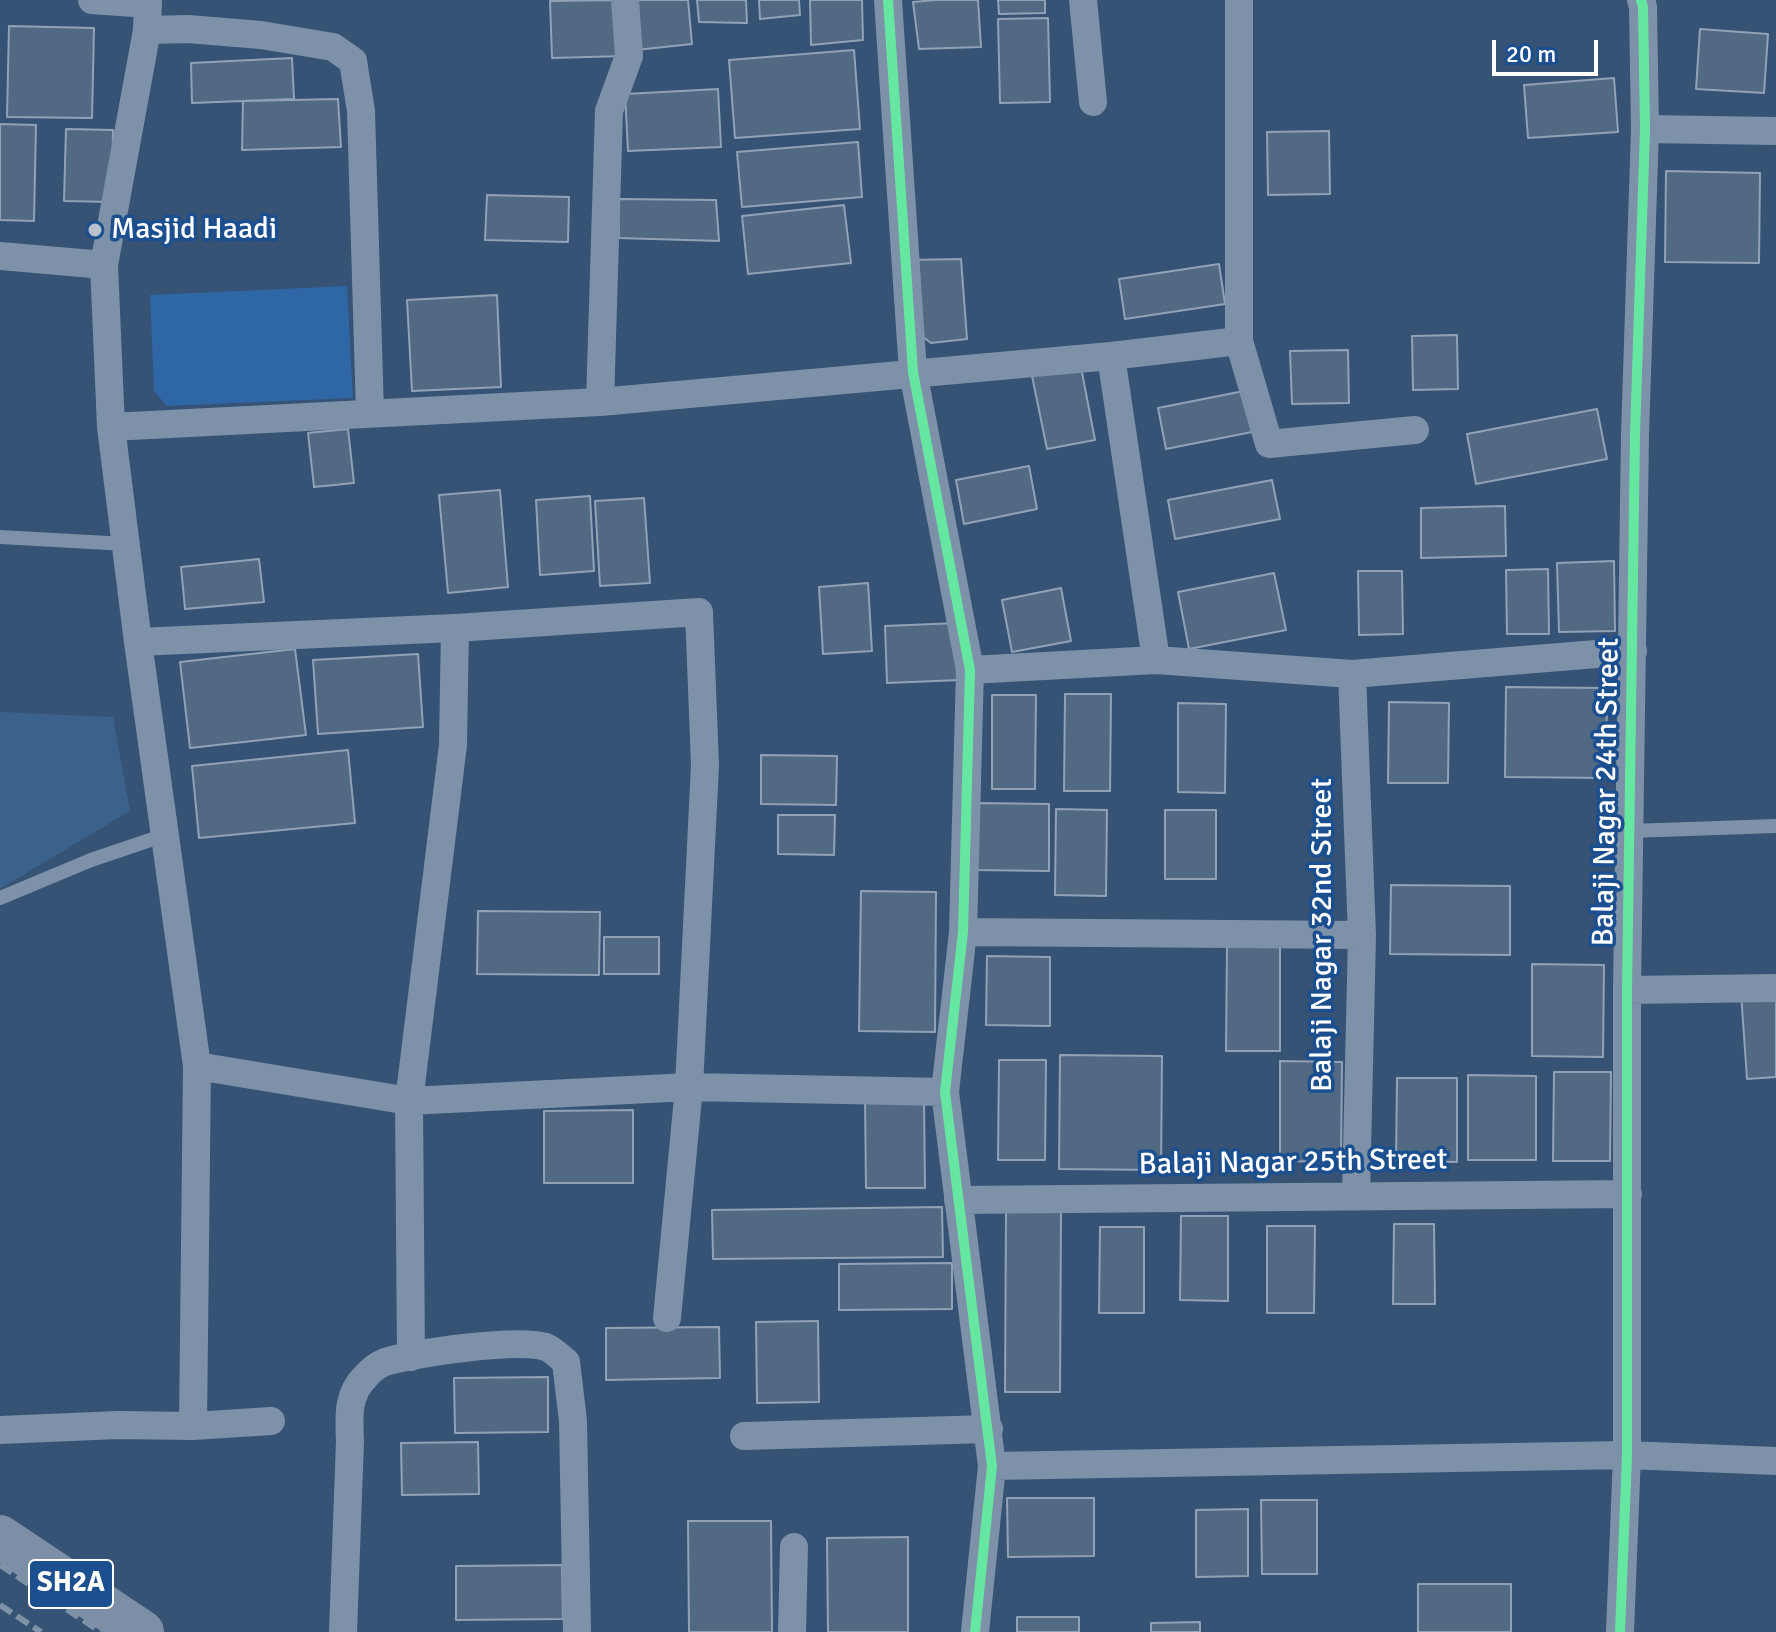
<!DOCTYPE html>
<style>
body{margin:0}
#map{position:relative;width:1776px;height:1632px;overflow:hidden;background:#365274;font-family:Signika,sans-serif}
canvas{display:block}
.scale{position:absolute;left:1492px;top:40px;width:106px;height:36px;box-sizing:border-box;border:4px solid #fff;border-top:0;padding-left:10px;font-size:24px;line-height:28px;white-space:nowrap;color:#fff;-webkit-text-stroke:6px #1b4f8f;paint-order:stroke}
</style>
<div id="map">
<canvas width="1776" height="1632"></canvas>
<div class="scale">20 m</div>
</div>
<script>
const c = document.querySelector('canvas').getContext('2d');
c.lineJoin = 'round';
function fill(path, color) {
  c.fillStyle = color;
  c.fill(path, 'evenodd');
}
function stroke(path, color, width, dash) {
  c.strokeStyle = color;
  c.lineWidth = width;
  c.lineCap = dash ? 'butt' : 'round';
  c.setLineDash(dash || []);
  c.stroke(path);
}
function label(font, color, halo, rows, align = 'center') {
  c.font = font + ' Signika,sans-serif';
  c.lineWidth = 7;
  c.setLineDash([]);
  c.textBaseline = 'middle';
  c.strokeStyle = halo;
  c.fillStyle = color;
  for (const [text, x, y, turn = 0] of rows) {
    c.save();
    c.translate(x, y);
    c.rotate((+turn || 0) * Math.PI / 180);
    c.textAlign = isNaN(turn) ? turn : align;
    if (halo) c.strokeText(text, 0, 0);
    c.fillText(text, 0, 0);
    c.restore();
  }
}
fill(new Path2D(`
 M347,286L353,398L167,406L154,391L150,295Z`), '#2f66a5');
fill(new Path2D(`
 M0,712L113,717L130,811L0,889Z`), '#3b618d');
const building = new Path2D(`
 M624,0L625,56L552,58L550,1Z
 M632,0H688L692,44L636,50Z
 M697,0H746L747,23L699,22Z
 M759,0H799L800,15L760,19Z
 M810,0H862L863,40L811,45Z
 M935,0H978L981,47L919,49L913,2Z
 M998,0H1045V13L999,14Z
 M1048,18L1050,102L1000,103L998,19Z
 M9,26L94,28L92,118L7,117Z
 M1700,29L1768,34L1764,93L1696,89Z
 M854,50L860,129L735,138L729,60Z
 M292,58L294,99L192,103L191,63Z
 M1614,78L1618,132L1528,138L1524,85Z
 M718,89L721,147L628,151L625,94Z
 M338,99L341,147L242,150L243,101Z
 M0,124L36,125L34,221L0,220Z
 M66,129L113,130L112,202L64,201Z
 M1329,131L1330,194L1268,195L1267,132Z
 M858,142L862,197L742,207L737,152Z
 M1666,171L1760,173L1759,263L1665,262Z
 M487,195L569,197L568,242L485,240Z
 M618,199L716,200L719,241L619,238Z
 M844,205L851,263L748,274L742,216Z
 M961,259L967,339L931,343L919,334L910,260Z
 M1219,264L1225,304L1125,319L1119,279Z
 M497,295L501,387L412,391L407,300Z
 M1457,335L1458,389L1413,390L1412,336Z
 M1348,350L1349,403L1292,404L1290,351Z
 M1080,362L1095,440L1047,449L1031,371Z
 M1244,391L1252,432L1166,449L1158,408Z
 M1597,409L1607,459L1476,484L1467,434Z
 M348,429L354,483L314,487L308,433Z
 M1029,466L1037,509L964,524L956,480Z
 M1272,480L1280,519L1175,539L1168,500Z
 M500,490L508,587L448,593L439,495Z
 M590,496L594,571L540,575L536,500Z
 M644,498L650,583L600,586L595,501Z
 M1505,506L1506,556L1421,558V508Z
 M259,559L264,602L185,609L181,567Z
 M1614,561L1615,631L1559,632L1557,563Z
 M1548,569L1549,634H1507L1506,570Z
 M1358,571H1402L1403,634L1359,635Z
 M1274,573L1286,630L1189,649L1178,592Z
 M868,583L872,651L823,654L819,587Z
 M1061,588L1071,641L1012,652L1002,600Z
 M958,623L960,680L887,683L885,626Z
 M295,649L306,735L190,748L180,662Z
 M418,654L423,727L318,734L313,660Z
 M1506,687L1607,688L1606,778L1505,777Z
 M1065,694H1111L1110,791H1064Z
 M992,695H1036L1035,789H992Z
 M1389,702L1449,703L1448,783H1388Z
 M1178,703L1226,704L1225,793L1178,792Z
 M348,750L355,823L199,838L192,766Z
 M761,755L837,756L836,805L761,804Z
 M977,803L1049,804V871L976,870Z
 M1056,809L1107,810L1106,896L1055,895Z
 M1165,810H1216V879H1165Z
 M778,815H835L834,855L778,854Z
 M1391,885L1510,886V955L1390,954Z
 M861,891L936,892L935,1032L859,1031Z
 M478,911L600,912L599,975L477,974Z
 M604,937H659V974H604Z
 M1227,945H1280V1051H1226Z
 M987,956L1050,957V1026L986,1025Z
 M1532,964L1604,965L1603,1057L1532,1056Z
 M1776,991V1077L1747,1079L1741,993Z
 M1060,1055L1162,1056L1161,1170L1059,1169Z
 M999,1060H1046L1045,1160H998Z
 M1280,1061L1342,1062L1341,1162L1280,1161Z
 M1554,1072H1611L1610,1161H1553Z
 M1468,1075L1536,1076V1160H1468Z
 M1397,1078H1457V1162L1396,1161Z
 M924,1099L925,1188H866L865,1100Z
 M633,1110V1183H544V1111Z
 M942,1207L943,1257L713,1259L712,1210Z
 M1006,1211H1061L1060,1392H1005Z
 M1181,1216H1228V1301L1180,1300Z
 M1394,1224H1434L1435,1304H1393Z
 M1267,1226H1315L1314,1313H1267Z
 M1100,1227H1144V1313H1099Z
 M952,1263V1309L839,1310V1264Z
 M818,1321L819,1402L757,1403L756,1322Z
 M719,1327L720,1378L606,1380V1328Z
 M548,1377V1432L455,1433L454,1378Z
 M478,1442L479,1494L402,1495L401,1443Z
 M1007,1498H1094V1556L1008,1557Z
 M1261,1500H1317V1574H1262Z
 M1248,1509V1576L1196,1577V1510Z
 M688,1521H771L772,1632H689Z
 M908,1537V1632H828L827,1538Z
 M562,1565L563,1619L456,1620V1566Z
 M1418,1584H1511V1632H1418Z
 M1017,1617H1079V1632H1017Z
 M1200,1622V1632H1151V1623Z`);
fill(building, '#526984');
stroke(building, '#92a2b6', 2);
stroke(new Path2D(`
 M0,537L126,544
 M1630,831L1776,826
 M0,898L91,860L165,835`), '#7d92a8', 14);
stroke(new Path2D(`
 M92,0L148,4
 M888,0L913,372L970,670L963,932L945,1092L992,1466L975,1632
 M1083,0L1093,102
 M1239,0V341L1269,444L1415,430
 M147,30L188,29L261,35L333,47L353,61L361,111L370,413
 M1645,129L1776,131
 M0,256L104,265
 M1111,356L1156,660
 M600,402L609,111L629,56L625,0
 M111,427L600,402L1111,356L1239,341
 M138,642L455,628L699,612L705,765L689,1087L667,1318
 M970,670L1156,660L1352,674L1633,651
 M1352,674L1362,935L1356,1195
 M963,932L1362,935
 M1627,990L1776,988
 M197,1066L409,1101L689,1087L945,1092
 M958,1200L1628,1194
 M411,1357L409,1101L453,745L455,628
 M193,1426L271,1421
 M0,1430L118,1425L193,1426L197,1066L138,642L111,427L104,265L147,30L148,0
 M744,1436L989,1429
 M992,1466L1627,1455L1776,1461
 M343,1632L350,1441C349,1417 347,1395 365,1377C370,1371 378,1365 385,1362C416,1353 516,1338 546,1347C553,1350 560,1357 566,1362L573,1421L577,1632
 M792,1632L794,1547
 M1620,1632L1627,1455V990L1635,434L1645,129L1643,7L1641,0`), '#7d92a8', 28);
stroke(new Path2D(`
 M0,1537L142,1632`), '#7d8ea7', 44);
stroke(new Path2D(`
 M0,1565L101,1632
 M0,1605L41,1632`), '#7e92a7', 6, [14, 6]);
stroke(new Path2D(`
 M888,0L913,372L970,670L963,932L945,1092L992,1466L975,1632
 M1620,1632L1627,1455V990L1635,434L1645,129L1643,7L1641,0`), '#66e7a1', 10);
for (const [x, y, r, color] of [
 [95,230,8,"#b9c2ce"]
]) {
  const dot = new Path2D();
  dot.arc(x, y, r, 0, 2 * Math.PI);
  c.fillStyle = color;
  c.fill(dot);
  stroke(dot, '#1b4f8f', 3);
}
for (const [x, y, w] of [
 [71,1584,84]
]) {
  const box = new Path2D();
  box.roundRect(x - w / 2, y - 24, w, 48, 6);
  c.fillStyle = '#1b4f8f';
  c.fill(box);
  stroke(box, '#fff', 2);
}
label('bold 28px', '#fff', null, [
 ["SH2A",71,1584]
]);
label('30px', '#fff', '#1b4f8f', [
 ["Masjid Haadi",111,230]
], 'left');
label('30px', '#fff', '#1b4f8f', [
 ["Balaji Nagar 24th Street",1607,792,-89],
 ["Balaji Nagar 32nd Street",1323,935,-90],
 ["Balaji Nagar 25th Street",1293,1163,-1]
]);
</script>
